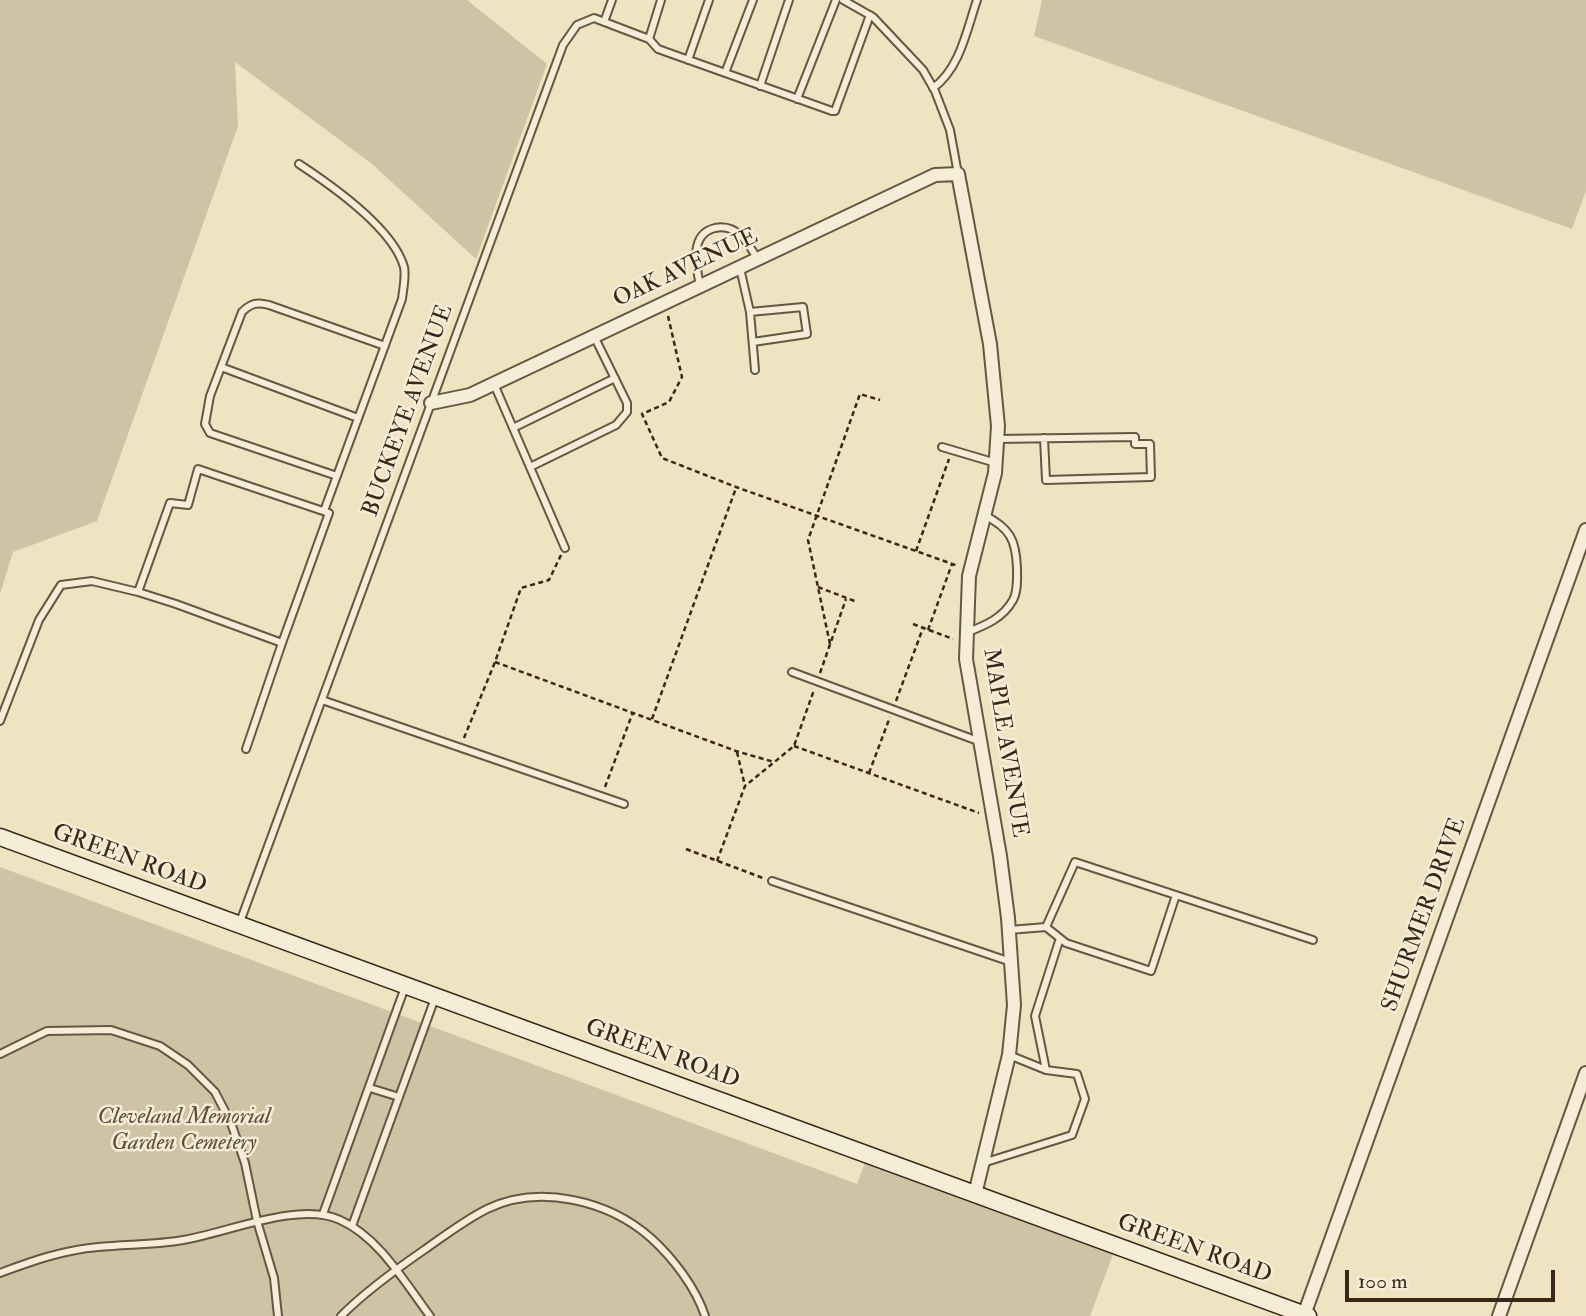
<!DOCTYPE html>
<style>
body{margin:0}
#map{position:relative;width:1586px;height:1316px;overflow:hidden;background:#efe3c2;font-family:"IM FELL Double Pica",serif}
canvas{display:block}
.scale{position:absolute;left:1345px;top:1270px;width:210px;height:32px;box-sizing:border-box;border:4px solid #392817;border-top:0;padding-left:9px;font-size:21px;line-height:24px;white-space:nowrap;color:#392817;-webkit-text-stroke:5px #f5edd7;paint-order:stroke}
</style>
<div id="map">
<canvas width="1586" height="1316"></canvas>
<div class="scale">100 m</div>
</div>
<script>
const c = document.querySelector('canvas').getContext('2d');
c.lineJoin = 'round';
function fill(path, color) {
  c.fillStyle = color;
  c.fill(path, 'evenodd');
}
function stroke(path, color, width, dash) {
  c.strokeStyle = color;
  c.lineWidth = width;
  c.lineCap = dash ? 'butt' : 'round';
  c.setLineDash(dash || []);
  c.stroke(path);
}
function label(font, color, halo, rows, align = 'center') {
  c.font = font + ' "IM FELL Double Pica",serif';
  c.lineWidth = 5;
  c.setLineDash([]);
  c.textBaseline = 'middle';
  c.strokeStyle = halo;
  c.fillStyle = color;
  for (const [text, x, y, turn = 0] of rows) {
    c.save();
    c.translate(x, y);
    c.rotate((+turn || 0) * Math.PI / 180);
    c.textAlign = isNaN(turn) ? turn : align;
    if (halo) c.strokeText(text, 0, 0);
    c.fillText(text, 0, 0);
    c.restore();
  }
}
fill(new Path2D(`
 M0,0H467L547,64L476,259L372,164L235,62L238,126L97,521L13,552L0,594Z
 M1042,0H1586V191L1572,229L1034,36Z
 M0,867L857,1184L868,1155L1116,1246L1090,1316H0Z`), '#d0c3a5');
const lane = new Path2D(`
 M843,0L873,17L923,70L935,91L950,130L958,174
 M604,22L612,0
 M649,39L658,49L832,111H835L870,15
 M688,60L709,0
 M725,73L753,0
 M760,86L789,0
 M933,88C960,69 967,29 977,0
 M797,99L836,0
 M299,164C331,185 393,228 404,267C406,277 403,289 402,299L324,511
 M740,268L750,312L755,370
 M700,286C696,266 689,234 715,228C725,226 734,229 741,236C748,242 752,251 758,259
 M750,312L803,307L807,334L753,342
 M221,367L358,418
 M494,384L565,548
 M513,428L615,378
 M997,439L1135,437V444H1150L1151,477L1046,480L1044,438
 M942,447L996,463
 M530,467L616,425L627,412V403L594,336
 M337,476L210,433L205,424L210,396L242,312C251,303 257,302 269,305L385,346
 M968,632C986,625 1003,618 1013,600C1018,591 1017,578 1017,568C1016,540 1010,528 984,515
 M792,672L978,741
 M322,700L624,804
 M0,721L39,620L61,585L92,581L138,592L176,604L282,643L329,513L198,469L188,505L170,503L138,592
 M246,749L282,643
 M772,881L1011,962
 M240,922L563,45L577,25L594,18L649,39L661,0
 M1046,927L1066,943L1151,971L1176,895
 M1009,930L1046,927L1075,862L1313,940
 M0,1054L47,1031L111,1030L160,1046L188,1065L215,1092L231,1123L245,1163L257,1221L274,1278L278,1316
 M1046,1070L1035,1016L1060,938
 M370,1088L399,1097
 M983,1163L1072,1135L1085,1099L1077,1074L1046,1070L1009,1055
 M323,1214L405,987
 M352,1226L435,998
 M0,1273C32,1261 63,1250 98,1247C126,1244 155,1245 183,1240C227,1233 298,1201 340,1220C379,1237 405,1283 430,1316
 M341,1316C366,1291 395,1270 424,1250C444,1236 465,1220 487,1209C539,1184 608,1200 651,1238C673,1258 696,1288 705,1316`);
const street = new Path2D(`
 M431,403L470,395L935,175L958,174L990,344L998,426L995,473L969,576L966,659L1000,856L1008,918L1014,1005L1009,1055L975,1194
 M1304,1315L1586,530
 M1499,1316L1586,1073`);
const secondary = new Path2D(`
 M0,837L1308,1316`);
stroke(lane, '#665742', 10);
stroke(street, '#665742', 16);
stroke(secondary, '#392817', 19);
stroke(new Path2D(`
 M668,316L682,377L669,402L642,414L662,458L736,487L958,566
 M916,551L949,459
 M818,587L857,602
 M913,624L953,639
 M928,630L952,564
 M830,644L808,540L860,394L880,400
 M495,662L736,751L774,762
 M820,673L846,599
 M896,701L923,628
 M652,719L736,488
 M464,738L495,662L521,588L549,580L561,555
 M794,746L979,813
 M737,752L745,786
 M869,773L890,717
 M605,787L633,712
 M686,849L763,878
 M717,861L745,786L794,746L814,690`), '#392817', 2.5, [5, 3.5]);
stroke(lane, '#f5edd7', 6);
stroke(street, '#f5edd7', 12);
stroke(secondary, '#f5edd7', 16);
label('23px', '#392817', '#f5edd7', [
 ["OAK AVENUE",686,269,-25],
 ["BUCKEYE AVENUE",409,411,-70],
 ["MAPLE AVENUE",1004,743,81],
 ["GREEN ROAD",129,860,20],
 ["SHURMER DRIVE",1425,915,-70],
 ["GREEN ROAD",662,1055,20],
 ["GREEN ROAD",1194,1250,20]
]);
label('italic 23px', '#5f4f3a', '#f5edd7', [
 ["Cleveland Memorial",184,1118],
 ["Garden Cemetery",184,1144]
]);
</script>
